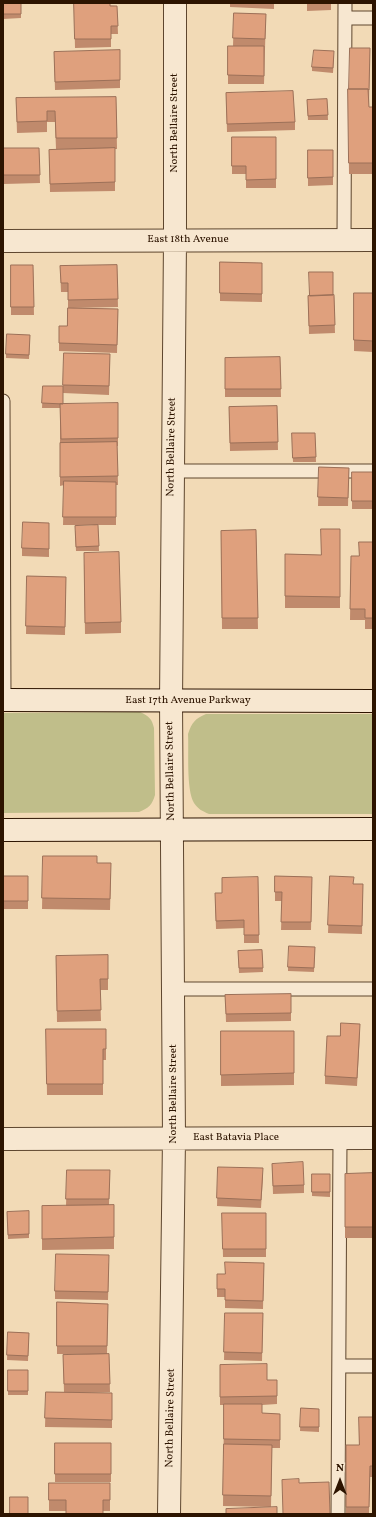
<!DOCTYPE html>
<style>
body{margin:0}
#map{position:relative;width:376px;height:1517px;overflow:hidden;background:#f2dab6;font-family:Vollkorn,serif}
canvas{display:block}
.frame{position:absolute;inset:0;border:4px solid #2d1400;pointer-events:none}
.north{position:absolute;left:320px;top:1461px;width:40px;height:40px;-webkit-text-stroke:3px #f7e7d0;paint-order:stroke;rotate:0deg;font-size:11px;font-weight:700;line-height:16px;text-align:center;color:#2d1400}
.north::after{content:'';display:block;margin:auto;width:14px;height:18px;background:#2d1400;clip-path:polygon(50% 0,100% 100%,50% 72%,0 100%)}
</style>
<div id="map">
<canvas width="376" height="1517"></canvas>
<div class="frame"></div>
<div class="north">N</div>
</div>
<script>
const c = document.querySelector('canvas').getContext('2d');
c.lineJoin = 'round';
function fill(path, color) {
  c.fillStyle = color;
  c.fill(path, 'evenodd');
}
function stroke(path, color, width, dash) {
  c.strokeStyle = color;
  c.lineWidth = width;
  c.lineCap = dash ? 'butt' : 'round';
  c.setLineDash(dash || []);
  c.stroke(path);
}
function label(font, color, halo, rows, align = 'center') {
  c.font = font + ' Vollkorn,serif';
  c.lineWidth = 3;
  c.setLineDash([]);
  c.textBaseline = 'middle';
  c.strokeStyle = halo;
  c.fillStyle = color;
  for (const [text, x, y, turn = 0] of rows) {
    c.save();
    c.translate(x, y);
    c.rotate((+turn || 0) * Math.PI / 180);
    c.textAlign = isNaN(turn) ? turn : align;
    if (halo) c.strokeText(text, 0, 0);
    c.fillText(text, 0, 0);
    c.restore();
  }
}
fill(new Path2D(`
 M140,712C149,716 152,719 154,728L155,795C152,805 149,808 139,812L3,813V713Z
 M206,714H373V814H209C202,811 198,809 194,803C186,789 189,751 188,734C192,722 195,719 206,714Z`), '#c0be8a');
const service = new Path2D(`
 M345,18H373
 M344,240L345,3
 M3,401L4,700
 M172,471H373
 M173,989H373
 M339,1366H373
 M338,1514L340,1138`);
const minor = new Path2D(`
 M3,241L373,240
 M3,1139L373,1138
 M169,1514L174,1138L171,701L175,240V3`);
const secondary = new Path2D(`
 M3,700L373,701
 M3,830L373,829`);
stroke(service, '#5e462e', 15);
stroke(minor, '#5e462e', 24);
stroke(secondary, '#2d1400', 24);
stroke(service, '#f7e7d0', 13);
stroke(minor, '#f7e7d0', 22);
stroke(secondary, '#f7e7d0', 22);
fill(new Path2D(`
 M3,3H21V18L3,19Z
 M74,3L117,6L118,34H111V47L75,48Z
 M230,3H274V9L230,7Z
 M307,3H331V10L307,11Z
 M234,13L266,14L264,84H228V46H233Z
 M370,48L369,107H373V174H349L348,89H349Z
 M120,50V88L55,90L54,52Z
 M334,56L333,73L312,71V67Z
 M226,93L295,122V130L227,132Z
 M116,97L117,149H115V191L50,192L49,150L86,149H56L55,122H47V132L17,133L16,98Z
 M327,99L328,120H308L307,100Z
 M232,137H276V188H246V174H232Z
 M3,148H39L40,183L4,184Z
 M308,150H333V185L308,186Z
 M220,262L262,263V302L220,301Z
 M11,265H33L34,315H11Z
 M117,265L118,307L74,308L118,309L117,353L59,351V326H67L68,308V292H61L60,266Z
 M354,293H373V352L354,351Z
 M334,295L335,333L309,334L308,296Z
 M30,335L29,359L6,358V354Z
 M64,353L110,354L109,395L63,393V404L118,438V446H117L118,485H116V525H98L99,551H76L75,531L95,525H63L64,485L60,486V408H42L43,386H63Z
 M280,357L281,397H225V358Z
 M277,406L278,450L230,451L229,407Z
 M292,433H315L316,462H293Z
 M319,467L349,468L348,506H318Z
 M352,472H373V509H352Z
 M49,523V557L22,556V548Z
 M340,529V608H285V554L321,555Z
 M256,530L258,629H222L221,531Z
 M373,542V629H365V620H350L351,556H359Z
 M84,564L121,622V633L85,634Z
 M27,576L66,577L65,635L26,634Z
 M43,856L97,863L111,874L110,910L42,909Z
 M3,876H28V909H3Z
 M275,876L312,877L311,930H281L282,901H275Z
 M330,876L354,884H363L362,934L328,933Z
 M258,877L259,943H244V928L216,929L215,893H222Z
 M315,947L314,972L288,971V967Z
 M262,950L263,972L239,973L238,951Z
 M108,955V990H100L101,1021L57,1022L56,956Z
 M291,994V1021L226,1022L225,995Z
 M46,1029H106V1060H103V1095H47Z
 M221,1031H294V1085L221,1086Z
 M360,1032L357,1086L325,1084V1076Z
 M272,1164L304,1185V1193L273,1194Z
 M218,1167L263,1177L261,1208L217,1206Z
 M67,1170H110L109,1205H114V1249L42,1250V1206H66Z
 M373,1173V1238H345V1174Z
 M312,1174H330V1197L312,1196Z
 M29,1211V1238L8,1239L7,1212Z
 M222,1213H266V1257H223Z
 M109,1263L108,1300L55,1299V1291Z
 M264,1263L263,1309L225,1308V1297H217V1274H225Z
 M57,1302L108,1304L107,1354H109L110,1392H71L112,1393V1428L45,1427L46,1392H64L63,1355L87,1354H57Z
 M225,1313H263L262,1361L224,1360Z
 M8,1332L29,1333L28,1361L7,1360Z
 M220,1365L267,1380H277V1404L262,1405V1413L280,1414V1448H272L271,1507L223,1506L224,1405H220Z
 M8,1370H28V1395H8Z
 M301,1408L319,1409V1432L300,1431Z
 M373,1417V1477H370L369,1514H346V1445H359Z
 M55,1443H111V1482H55Z
 M49,1483H110V1511H49Z`), '#c08a6c');
const building = new Path2D(`
 M3,3H21V14H3Z
 M74,3H110V6H117L118,26H111V39H75Z
 M234,13L266,14L265,39L233,38Z
 M228,46H264V76L228,75Z
 M350,48H370L369,90L368,89H349Z
 M120,50V80L55,82L54,52Z
 M314,50L334,51L333,68L312,67Z
 M348,89H368L369,107H373V163H349Z
 M293,91L295,122L227,124L226,93Z
 M116,97L117,138H56L55,111H47V121L17,122L16,98Z
 M327,99L328,115L308,116L307,100Z
 M232,137H276V179L246,180V166H232Z
 M3,148H39L40,175H4Z
 M115,148V182L50,184L49,150Z
 M308,150H333V177L308,178Z
 M220,262L262,263V294L220,293Z
 M11,265H33L34,307H11Z
 M117,265L118,299L68,300V283H61L60,266Z
 M309,272H333V295L310,296Z
 M354,293H373V341L354,340Z
 M334,295L335,325L309,326L308,296Z
 M68,308L118,309L117,345L59,343V326H67Z
 M7,334L30,335L29,355L6,354Z
 M64,353L110,354L109,386L63,385Z
 M280,357L281,389H225V358Z
 M43,386H63V404L42,403Z
 M118,403V438L61,439L60,404Z
 M277,406L278,442L230,443L229,407Z
 M292,433H315L316,457L293,458Z
 M117,442L118,476L60,477V443Z
 M319,467L349,468L348,498L318,497Z
 M352,472H373V501H352Z
 M64,481L116,482V517H63Z
 M23,522L49,523V549L22,548Z
 M98,525L99,546L76,547L75,526Z
 M321,529H340V597L285,596V554L321,555Z
 M256,530L258,618H222L221,531Z
 M359,542H373V618H365V609H350L351,556H359Z
 M119,552L121,622L85,623L84,553Z
 M27,576L66,577L65,627L26,626Z
 M43,856H97V863H111L110,899L42,898Z
 M3,876H28V901H3Z
 M275,876L312,877L311,922H281L282,892H275Z
 M330,876L354,877L353,884H363L362,926L328,925Z
 M258,877L259,935H244V920L216,921L215,893H222V878Z
 M289,946L315,947L314,968L288,967Z
 M262,950L263,968H239L238,951Z
 M108,955V979H100L101,1010L57,1011L56,956Z
 M291,994V1013L226,1014L225,995Z
 M341,1023L360,1024L357,1078L325,1076L327,1036H340Z
 M46,1029H106V1049H103V1084H47Z
 M221,1031H294V1073L221,1075Z
 M303,1162L304,1185L273,1186L272,1164Z
 M218,1167L263,1168L261,1200L217,1198Z
 M67,1170H110L109,1199H66Z
 M373,1173V1227H345V1174Z
 M312,1174H330V1192H312Z
 M114,1205V1237L42,1239V1206Z
 M29,1211V1234L8,1235L7,1212Z
 M222,1213H266V1249H223Z
 M56,1254L109,1255L108,1292L55,1291Z
 M225,1262L264,1263L263,1301L225,1300V1289H217V1274H225Z
 M57,1302L108,1304L107,1346H57Z
 M225,1313H263L262,1353L224,1352Z
 M8,1332L29,1333L28,1356L7,1355Z
 M109,1354L110,1384H64L63,1355Z
 M267,1364V1380H277V1396L220,1397V1365Z
 M8,1370H28V1391H8Z
 M46,1392L112,1393V1420L45,1418Z
 M224,1404H262V1413L280,1414V1440L224,1439Z
 M301,1408L319,1409V1427H300Z
 M359,1417H373V1466H370L369,1507H346V1445H359Z
 M55,1443H111V1474H55Z
 M224,1444L272,1445L271,1496L223,1495Z
 M299,1479V1483L329,1482L330,1514H283L282,1480Z
 M49,1483H110V1500H103V1514H66V1500H49Z
 M10,1497H28V1514H10Z
 M277,1507V1514H226V1509Z`);
fill(building, '#dfa07d');
stroke(building, '#9c7058', 1);
label('11px', '#2d1400', '#f7e7d0', [
 ["North Bellaire Street",175,123,-90],
 ["East 18th Avenue",188,240],
 ["North Bellaire Street",172,447,-89],
 ["East 17th Avenue Parkway",188,701],
 ["North Bellaire Street",171,771,-91],
 ["North Bellaire Street",174,1094,-90],
 ["East Batavia Place",236,1138],
 ["North Bellaire Street",171,1418,-89]
]);
</script>
